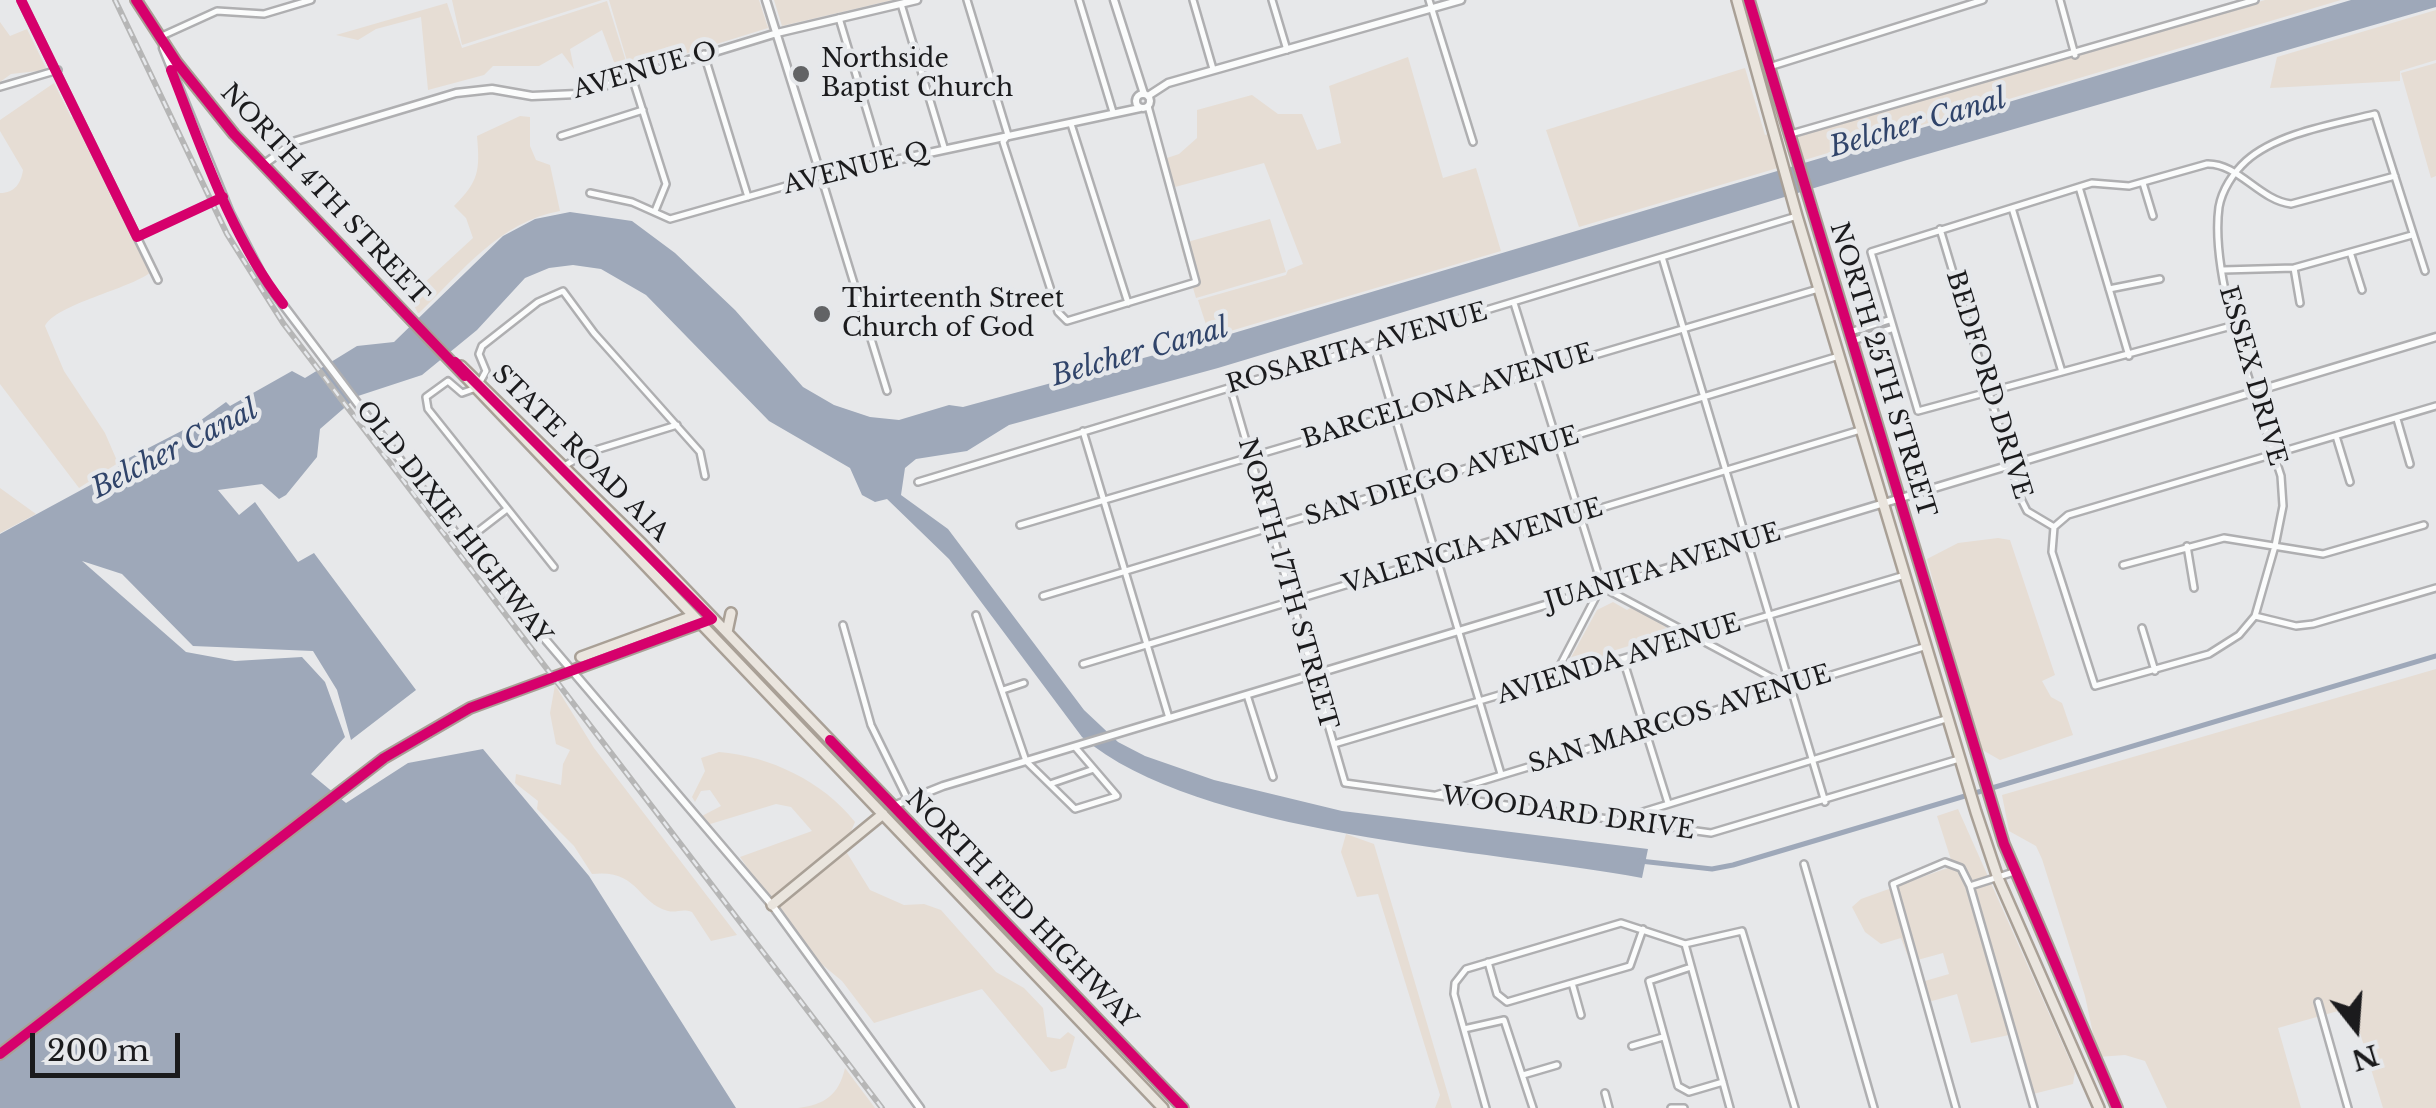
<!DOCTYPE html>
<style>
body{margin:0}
#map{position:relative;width:2436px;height:1108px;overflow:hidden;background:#e7e8ea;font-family:"Libre Baskerville",serif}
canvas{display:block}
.north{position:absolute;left:2306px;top:978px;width:100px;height:100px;-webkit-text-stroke:8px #e6e8eb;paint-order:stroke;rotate:163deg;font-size:28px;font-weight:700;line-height:40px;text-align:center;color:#1b1b1d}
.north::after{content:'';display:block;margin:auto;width:35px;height:45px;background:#1b1b1d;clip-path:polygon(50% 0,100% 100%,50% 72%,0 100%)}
.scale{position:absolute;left:30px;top:1033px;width:150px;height:45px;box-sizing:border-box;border:5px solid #1b1b1d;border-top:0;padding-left:12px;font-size:30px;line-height:35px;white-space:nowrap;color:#1b1b1d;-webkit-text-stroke:8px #e6e8eb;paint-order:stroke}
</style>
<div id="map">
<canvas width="2436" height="1108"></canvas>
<div class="north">N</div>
<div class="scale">200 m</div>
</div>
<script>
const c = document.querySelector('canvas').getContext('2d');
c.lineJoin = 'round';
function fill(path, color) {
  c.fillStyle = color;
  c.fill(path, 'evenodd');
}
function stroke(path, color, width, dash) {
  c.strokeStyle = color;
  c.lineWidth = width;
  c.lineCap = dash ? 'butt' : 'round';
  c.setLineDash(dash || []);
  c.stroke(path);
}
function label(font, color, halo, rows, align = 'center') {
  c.font = font + ' "Libre Baskerville",serif';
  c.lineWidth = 9;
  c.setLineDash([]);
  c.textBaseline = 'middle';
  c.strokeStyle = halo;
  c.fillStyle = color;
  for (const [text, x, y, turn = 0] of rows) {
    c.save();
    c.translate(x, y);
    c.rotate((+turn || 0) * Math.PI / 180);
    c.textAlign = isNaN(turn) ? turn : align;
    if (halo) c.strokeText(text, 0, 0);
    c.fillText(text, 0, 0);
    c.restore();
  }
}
fill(new Path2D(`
 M452,0H602L462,45Z
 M609,0H759L768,28L630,71Z
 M762,0L773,31L620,78L602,30L570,49L574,69L562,53L539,66H493L484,75L428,90L421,17L376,29L358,40L336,35L447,3L462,48L607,1L630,74L769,31Z
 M774,0H893L782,26Z
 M2265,0H2341L1801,161L1794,137Z
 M2436,10V60L2400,71V81L2270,88L2277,57Z
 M0,22L10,36L27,29L47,70L11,74L0,82Z
 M1408,57L1443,178L1476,168L1501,251L1210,337L1198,300L1286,275L1288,270L1303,264L1264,163L1175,187L1166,171L1167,158L1179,154L1197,138V110L1252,95L1278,114H1302L1317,150L1341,143L1329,86Z
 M2436,63V176L2431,178L2401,73Z
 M1745,68L1765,135L1771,133L1781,167L1579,227L1546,130Z
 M54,83L71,117H78L151,272C130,289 56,304 45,326L64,371L105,433L118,463L79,488L0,384V193C15,193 21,183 23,170L0,131V120Z
 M520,116L530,117V146L536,160L550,165L560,211C499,222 462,272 419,313H418L412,302L423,284L473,238L466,218L454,206C479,181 480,171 477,136Z
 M1270,219L1286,272L1196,298L1180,244Z
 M0,488L36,514L0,533Z
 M1998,538L2010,540L2055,675L2042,681L2051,697L2062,703L2073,735L2000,760L1979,748L1927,559L1958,543Z
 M1613,602L1627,610L1632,607L1674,632V637L1638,649L1632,645L1606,653L1605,659L1575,668L1568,663L1597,610Z
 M2436,669V1108H2383L2352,1007L2278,1028L2301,1108H2167L2145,1061L2125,1055L2098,1057L2085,996L2042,859L2036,846L2009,831L2002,795Z
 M555,685L594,748L737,935L711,941L692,912C682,908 677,913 668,911C636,902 639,869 592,874L574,846L537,809L538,801L515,783L516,774L561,785L563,764L570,750L556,744L550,713Z
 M719,752C769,756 823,781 855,822L844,848L870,890L904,905L924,904L941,910L996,972L1024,988L1043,1008L1047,1037L1060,1039L1068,1032L1075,1037L1066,1068L1051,1072L982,989L874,1023L842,981L801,947L740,857L812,831L791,807L776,804L707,825L700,817L721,806L710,790L701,791L695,802L692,797L705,771L701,758Z
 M1958,809L2075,1072L2073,1084L2029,1095L2009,1035L1971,1043L1957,994L1925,1003L1918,983L1949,974L1943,953L1910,962L1901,938L1881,944L1865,932L1852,907L1861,899L1953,866L1937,816Z
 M1346,834L1374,844L1452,1108H1435L1440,1095L1378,894L1357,897L1341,852Z
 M845,1068L875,1108H798C824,1105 839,1095 845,1068Z`), '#e6ddd4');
fill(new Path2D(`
 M2351,0H2436V7L1907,160L1218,368L1009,425L967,451L916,459L905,468L901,495L948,529L1084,710L1118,742L1145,756L1214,780L1342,811L1648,849L1642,878C1488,849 1198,836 1082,737L949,559L887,499L875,502L862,495L850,468L769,421L646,295L601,269L573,265L549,268L525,278L477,330L422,375L358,396L320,429L317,457L286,495L279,499L262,484L218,490L239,515L255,502L298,562L314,553L416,690L351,740L337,690L313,651L193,646L122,574L82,561L186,652L235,661L302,657L325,682L345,737L311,774L346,803L408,763L483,749L589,876L736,1108H0V534L107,476L127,459L197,423L226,402L230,406L292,371L305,378L357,346L394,342L503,236L535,219L570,212L632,221L675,253L735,310L803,387L834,405L870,417L899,420L949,405L963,407L1217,338Z`), '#9ea8b9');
stroke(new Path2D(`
 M1640,861L1712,869L1733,865L2436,656`), '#9ea8b9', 5);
const minor = new Path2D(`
 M21,0L158,280
 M967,0L1008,135L1003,142L1058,312L1067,321L1196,282L1148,106
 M1079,0L1113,112
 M1193,0L1213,69
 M1272,0L1287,50
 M1429,0L1473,142
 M2060,0L2075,55
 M901,4L944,147
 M839,18L882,161
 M162,36L217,11L264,14L311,0
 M704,54L748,197
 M1769,67L1983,0
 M632,77L666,184L655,211
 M0,87L58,70
 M1071,124L1128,303
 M1791,134L2255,0
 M561,136L643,110
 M2143,183L2153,216
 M2079,187L2129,356
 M590,193L632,202L670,219L821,176L887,391
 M2012,208L2062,372
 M1940,229L2021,499L2027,511L2054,527
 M2351,255L2362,290
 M1662,257L1825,802
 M2294,268L2300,303
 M2223,270L2294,268L2412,235
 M2109,289L2160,279
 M1514,303L1602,586
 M2235,325L1918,411L1871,252L2092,183L2129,186L2207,164C2238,163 2259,200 2291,204L2395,176
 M1850,332L1889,320
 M1852,341L1891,329
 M1373,343L1501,774
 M480,382L486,371L479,354L482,346L538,302L563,291L594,333L700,452L705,476
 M1230,386L1345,783L1711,833L1959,759
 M476,388L462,393L448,381L426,397L428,409L554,567
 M2397,419L2410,464
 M1083,431L1169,718
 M2336,436L2350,482
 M561,468L586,453L677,425
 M918,482L1797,216
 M1020,525L1818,289
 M2054,527L2052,552L2095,686L2209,654L2239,635L2255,616L2275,546L2283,506L2281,476C2258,404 2209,280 2219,207C2222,190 2233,173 2246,161C2277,133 2335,124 2375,114L2425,271
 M2054,527L2068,515L2436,406
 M463,543L507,509
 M2187,546L2194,588
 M2123,565L2224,538L2323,554L2424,525
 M1602,587L1789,687
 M1043,596L1839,356
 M976,615L1026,761L1075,809L1117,796L1075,747
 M2255,616L2296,626L2313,624L2436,588
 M843,625L871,725L907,798
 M2142,628L2155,671
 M1623,659L1668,803
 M1083,664L1860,430
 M1553,679L1600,589
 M1003,690L1024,683
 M1247,695L1273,777
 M1334,744L1905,575
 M1050,784L1094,769
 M1436,795L1927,646
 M1620,819L1949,718
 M1804,864L1874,1108
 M1970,886L2014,872
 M1685,944L1730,1108
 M1488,962L1497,994L1507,1002L1630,966L1643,929
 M1688,968L1649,981L1678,1086L1689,1092L1723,1082
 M1572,983L1581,1015
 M2318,1002L2348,1108
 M1464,1029L1504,1020L1533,1108
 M1632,1046L1663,1037
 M1523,1075L1557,1065
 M1605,1093L1609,1108
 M1486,1108L1454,994L1455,983L1466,969L1621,923L1685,944L1742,931L1795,1108
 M1671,1108H1684
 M1956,1108L1893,884L1945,862L1961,868L1970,886L2034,1108`);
const tertiary = new Path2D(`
 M766,0L821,176L1140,108
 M1114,0L1144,94
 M163,48L230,213L265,281L463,543L772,905L920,1108
 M1136 101a7 7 0 1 1 14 0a7 7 0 1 1-14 0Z
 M1148,96L1168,83L1461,0
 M263,165L296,141L456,93L492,89L532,96L577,94L777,33L917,0
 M893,806L943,786L2436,337`);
const primary = new Path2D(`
 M136,0L177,63L234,134L1163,1108
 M1737,0L1797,216L1976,812L1998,878L2099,1108
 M1749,0L2004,844L2117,1108
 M461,366L642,544L1183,1108
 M727,632L731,613
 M581,657L693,616
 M772,905L883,814
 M0,1054L384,758L470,708L712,619`);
stroke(minor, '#afafb1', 10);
stroke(tertiary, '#afafb1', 11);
stroke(primary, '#a9a096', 14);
stroke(minor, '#fbfcfc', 5);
stroke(tertiary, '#fbfcfc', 6);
stroke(primary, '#eae5de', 9);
const rail = new Path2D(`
 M115,0L227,234L283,323L882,1108`);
stroke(rail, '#b6b6b6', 6);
stroke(rail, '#e6e8eb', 2.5, [8]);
stroke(new Path2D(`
 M21,0L137,237L223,197
 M136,0L177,63L234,134L465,376
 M1749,0L2004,844L2117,1108
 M171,70C202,149 231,237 283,304
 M830,740L1183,1108
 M0,1054L384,758L470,708L712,619L455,362`), '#d6006c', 10);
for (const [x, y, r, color] of [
 [801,74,10,"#626365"],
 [822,314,10,"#626365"]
]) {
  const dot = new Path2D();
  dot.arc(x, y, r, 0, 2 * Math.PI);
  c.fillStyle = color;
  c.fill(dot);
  stroke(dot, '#e6e8eb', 4);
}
label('25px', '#1b1b1d', '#e6e8eb', [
 ["Northside",821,60],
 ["Baptist Church",821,89],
 ["Thirteenth Street",842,300],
 ["Church of God",842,329]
], 'left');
label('25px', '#1b1b1d', '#e6e8eb', [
 ["AVENUE O",645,71,-16],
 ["AVENUE Q",856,169,-14],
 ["NORTH 4TH STREET",324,195,47],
 ["ROSARITA AVENUE",1357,349,-16],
 ["NORTH 25TH STREET",1882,370,73],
 ["ESSEX DRIVE",2252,376,74],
 ["BEDFORD DRIVE",1988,385,73],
 ["BARCELONA AVENUE",1448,397,-17],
 ["STATE ROAD A1A",580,454,45],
 ["SAN DIEGO AVENUE",1442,477,-17],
 ["OLD DIXIE HIGHWAY",453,523,52],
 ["VALENCIA AVENUE",1473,547,-17],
 ["JUANITA AVENUE",1663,568,-17],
 ["NORTH 17TH STREET",1287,584,74],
 ["AVIENDA AVENUE",1619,660,-17],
 ["SAN MARCOS AVENUE",1680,720,-17],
 ["WOODARD DRIVE",1568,814,8],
 ["NORTH FED HIGHWAY",1021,910,46]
]);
label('italic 28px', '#30446a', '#e6e8eb', [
 ["Belcher Canal",1918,124,-16],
 ["Belcher Canal",1140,353,-16],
 ["Belcher Canal",175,450,-27]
]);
</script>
